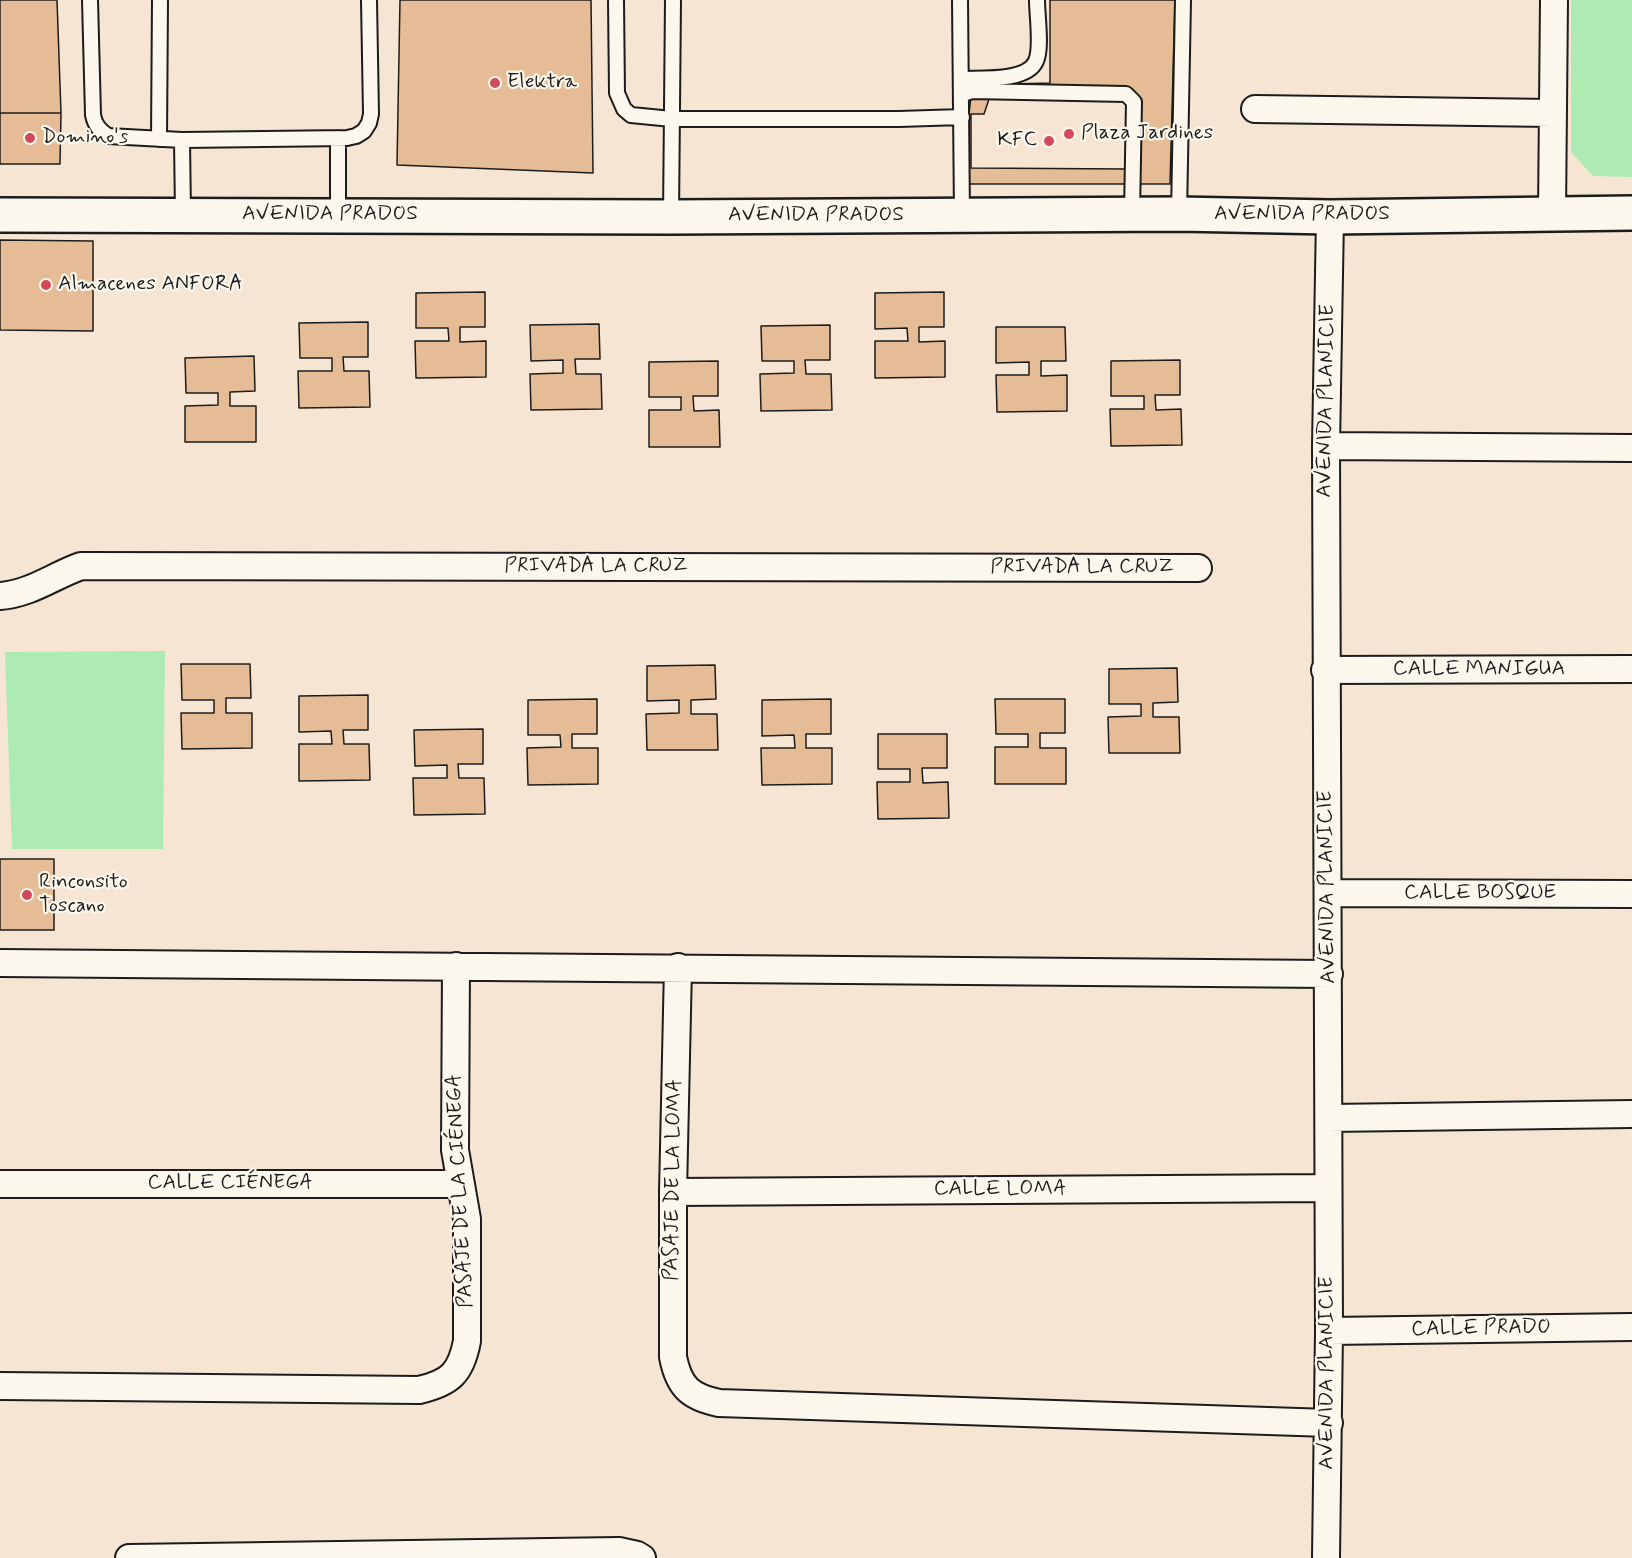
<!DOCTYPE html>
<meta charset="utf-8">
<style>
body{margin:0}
canvas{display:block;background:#f5e5d2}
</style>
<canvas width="1632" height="1558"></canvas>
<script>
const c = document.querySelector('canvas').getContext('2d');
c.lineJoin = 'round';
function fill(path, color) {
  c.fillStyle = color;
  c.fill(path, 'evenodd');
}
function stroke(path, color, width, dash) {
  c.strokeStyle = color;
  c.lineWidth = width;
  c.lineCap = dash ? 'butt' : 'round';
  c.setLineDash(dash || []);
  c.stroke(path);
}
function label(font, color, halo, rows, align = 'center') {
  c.font = font + ' Mynerve,sans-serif';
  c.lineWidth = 4.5;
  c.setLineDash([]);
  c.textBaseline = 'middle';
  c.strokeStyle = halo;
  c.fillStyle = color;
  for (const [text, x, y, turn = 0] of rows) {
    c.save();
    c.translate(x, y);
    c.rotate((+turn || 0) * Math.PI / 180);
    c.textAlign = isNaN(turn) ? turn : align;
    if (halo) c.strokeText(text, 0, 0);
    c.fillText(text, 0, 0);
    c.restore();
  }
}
fill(new Path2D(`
 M1571,0H1632V177L1593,176L1571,152Z
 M165,651L163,849H12L5,652Z`), '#adebb2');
const building = new Path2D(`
 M0,0H57L61,113H0Z
 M400,0H591L593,173L397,165Z
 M1050,0H1175L1170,184H962L972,85L1050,83Z
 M989,99L1128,100L1127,169L971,168V114H984Z
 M0,113H61L60,164H0Z
 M0,240L93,241V331L0,330Z
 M485,292V327H460V342L486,341V377L416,378L415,341H449L448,328H416V293Z
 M944,292V327H919V342L945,341V377L875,378V341H908L907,328L875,329V293Z
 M368,322V357H343L344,371H369L370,407L299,408L298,371H332V358H300L299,323Z
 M599,324L600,359H575L576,374H601L602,409L531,410L530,374L563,373V360L531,361L530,325Z
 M830,325V360H805L806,374H831L832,410L761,411L760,374L794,373V361H762L761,326Z
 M996,327H1065L1066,361H1041V376L1067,375V411L997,412L996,375H1029V362L996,363Z
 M254,356L255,391L230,392V406H256V442H185V406L218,405V393H186L185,358Z
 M1180,360V395H1155L1156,410L1181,409L1182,445L1111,446L1110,409H1144V396H1111V361Z
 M718,361V396H693L694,411L719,410L720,447H649V410H681V397H649V362Z
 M181,664H250L251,698H226V713H252V748L182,749L181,713H214V700H182Z
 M715,665L716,699L691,700V714H717L718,750H647L646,714L679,713V700L647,701V666Z
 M1177,668L1178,702L1153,703V717H1179L1180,753H1109L1108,717L1141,716V704H1109V669Z
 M368,695V730H343L344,744H369L370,780L299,781V744H332L331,731L299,732V696Z
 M597,699V734H572V748H598V784L528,785L527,748L561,747L560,735H528V700Z
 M831,699V734H806V748H832V784L762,785L761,748H795L794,735L762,736V700Z
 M995,699H1065V733H1040V748H1066V784H995V747H1028V734H996Z
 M483,729V764H458L459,778H484L485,814L414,815L413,778H447V765L415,766L414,730Z
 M878,734H947V768H922L923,783L948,782L949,818L878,819L877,782H910V769H878Z
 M0,859H54V930H0Z`);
fill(building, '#e6bc96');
stroke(building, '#1c1c1c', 1.5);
const service = new Path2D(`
 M90,0L93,115C95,125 99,130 108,136L182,140L347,138L356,136L364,131L369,123L371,114L369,0
 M616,0L617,93L624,109L631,115L672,119H899L962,117
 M960,0L962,216
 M961,79C981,78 1027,82 1036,61C1042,48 1037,16 1037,0
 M961,95L972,91L1126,94L1134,102L1132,214
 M159,139L160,0
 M182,140L183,214
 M1179,214L1183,0
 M338,215V138
 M671,217L673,0`);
const minor = new Path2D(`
 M1255,109L1552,113
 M1552,213L1554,0
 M1326,446L1632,448
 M0,596C30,594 53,576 81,566L1198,568
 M1325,670L1632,669
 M1328,893L1632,894
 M0,963L1329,974
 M678,967L673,1192V1357C679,1387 690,1397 719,1403L1329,1423
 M1329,1118L1632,1114
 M0,1184H461
 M673,1192L1328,1188
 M1329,1331L1632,1327
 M0,1386L419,1390C450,1383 461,1373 467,1341V1219L455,1150L456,966
 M129,1558L619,1551L637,1555L642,1558
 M1326,1558L1329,1331L1326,446L1330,217`);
const secondary = new Path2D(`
 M0,215L671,217L1179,214L1330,217L1632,213`);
stroke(service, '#1c1c1c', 18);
stroke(minor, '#1c1c1c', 30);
stroke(secondary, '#1c1c1c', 38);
stroke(service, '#fbf7ec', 14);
stroke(minor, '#fbf7ec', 26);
stroke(secondary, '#fbf7ec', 33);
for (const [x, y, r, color] of [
 [495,83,6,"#d1495b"],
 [1069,134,6,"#d1495b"],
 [30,138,6,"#d1495b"],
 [1049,141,6,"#d1495b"],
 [46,285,6,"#d1495b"],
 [27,895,6,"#d1495b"]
]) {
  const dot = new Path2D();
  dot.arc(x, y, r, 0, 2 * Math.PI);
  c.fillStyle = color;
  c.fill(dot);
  stroke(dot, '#fbf7ec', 2);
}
label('21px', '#1c1c1c', '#fbf7ec', [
 ["Elektra",507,83],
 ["Plaza Jardines",1081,134],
 ["Domino's",42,138],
 ["KFC",1037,141,"right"],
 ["Almacenes ANFORA",58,285],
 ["Rinconsito",39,883],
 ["Toscano",39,907]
], 'left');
label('21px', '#1c1c1c', '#fbf7ec', [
 ["AVENIDA PRADOS",330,215],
 ["AVENIDA PRADOS",1302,215],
 ["AVENIDA PRADOS",816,216],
 ["AVENIDA PLANICIE",1327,401,-89],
 ["PRIVADA LA CRUZ",596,567],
 ["PRIVADA LA CRUZ",1082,568],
 ["CALLE MANIGUA",1479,670],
 ["AVENIDA PLANICIE",1328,887,-91],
 ["CALLE BOSQUE",1480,894],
 ["PASAJE DE LA LOMA",674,1180,-89],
 ["CALLE CIÉNEGA",230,1184],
 ["CALLE LOMA",1000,1190],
 ["PASAJE DE LA CIÉNEGA",461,1191,-93],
 ["CALLE PRADO",1481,1329,-1],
 ["AVENIDA PLANICIE",1328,1373,-90]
]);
</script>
